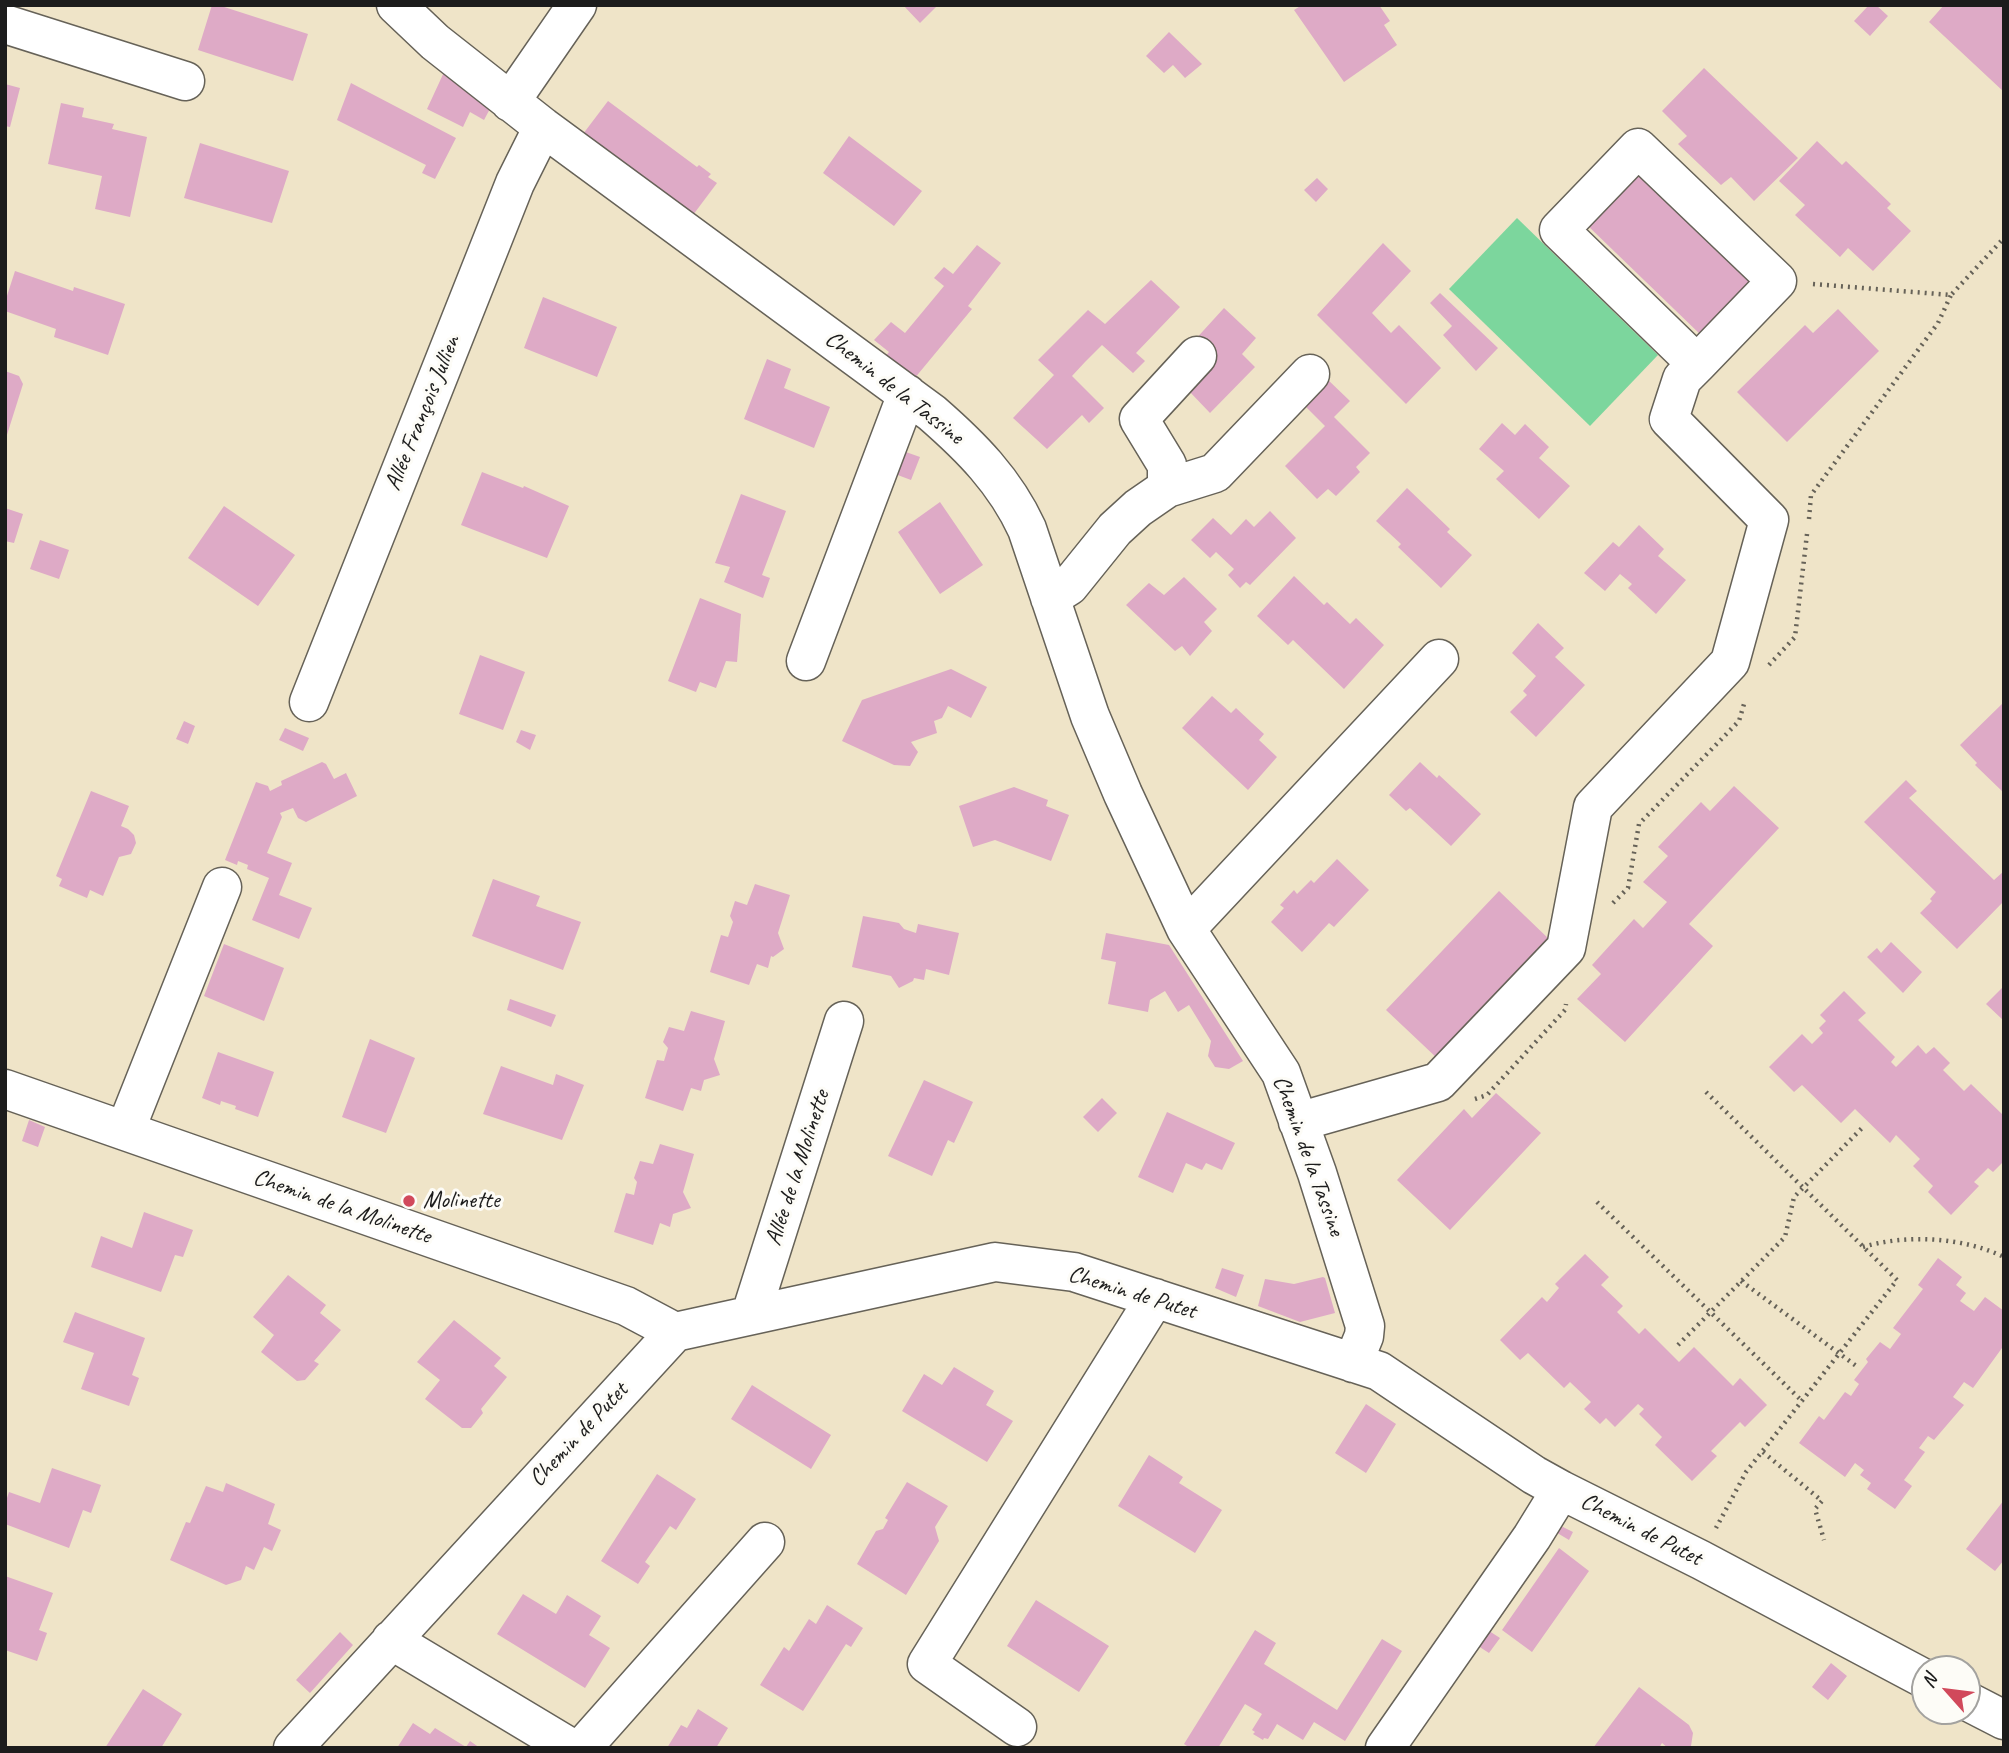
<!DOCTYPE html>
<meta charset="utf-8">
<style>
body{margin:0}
#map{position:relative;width:2009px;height:1753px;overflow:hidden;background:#efe4c8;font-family:Caveat,sans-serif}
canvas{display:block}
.frame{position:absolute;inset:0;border:7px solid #1c1c1c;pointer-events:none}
.north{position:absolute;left:1911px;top:1655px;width:70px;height:70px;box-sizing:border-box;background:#fdfcf7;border:2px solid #a3a29f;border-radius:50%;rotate:298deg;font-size:19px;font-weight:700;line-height:28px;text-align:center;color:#1c1c1c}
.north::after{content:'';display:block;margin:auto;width:24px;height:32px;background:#d1495b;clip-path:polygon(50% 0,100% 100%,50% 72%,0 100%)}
</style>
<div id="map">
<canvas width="2009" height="1753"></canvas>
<div class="frame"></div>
<div class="north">N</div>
</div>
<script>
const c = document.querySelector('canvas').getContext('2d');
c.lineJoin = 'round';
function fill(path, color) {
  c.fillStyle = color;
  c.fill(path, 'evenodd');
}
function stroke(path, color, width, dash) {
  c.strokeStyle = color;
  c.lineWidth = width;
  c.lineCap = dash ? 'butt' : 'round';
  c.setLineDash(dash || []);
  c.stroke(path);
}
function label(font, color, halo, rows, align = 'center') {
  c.font = font + ' Caveat,sans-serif';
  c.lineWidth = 6;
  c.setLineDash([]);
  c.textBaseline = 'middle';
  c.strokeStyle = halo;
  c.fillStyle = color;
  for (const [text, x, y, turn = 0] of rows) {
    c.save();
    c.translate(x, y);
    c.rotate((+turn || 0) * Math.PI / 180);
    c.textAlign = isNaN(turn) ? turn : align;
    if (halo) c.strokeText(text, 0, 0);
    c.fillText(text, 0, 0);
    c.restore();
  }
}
fill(new Path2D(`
 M1517,218L1658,355L1590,426L1449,289Z`), '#7cd69d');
fill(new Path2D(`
 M212,5H218L308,34L293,81L198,50Z
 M903,5H938L920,23Z
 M1302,5H1379L1390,21L1384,25L1397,45L1344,82L1294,10Z
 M1869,5H1876L1888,16L1870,36L1854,21Z
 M1944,5H2004V92L1929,22Z
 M1169,32L1202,64L1185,78L1173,65L1164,73L1146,56Z
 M1704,68L1798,158L1754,201L1731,177L1721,185L1678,144L1687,136L1662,111Z
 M445,70L492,105L484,120L470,112L463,127L427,109Z
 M351,83L456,138L435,179L422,173L426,165L337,120Z
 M5,84L20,88L10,127L5,126Z
 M608,101L697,167L699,165L711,174L708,177L717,183L693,215L583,134Z
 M61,103L84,108L82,117L114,124L112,129L147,137L130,217L95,209L102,176L48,164Z
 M849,136L922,191L894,226L823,173Z
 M1817,141L1842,165L1846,161L1891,204L1887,208L1911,231L1873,271L1848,248L1840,257L1795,215L1805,205L1779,181Z
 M200,143L289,171L272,223L184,198Z
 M1637,171L1756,287L1704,338L1586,224Z
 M1317,178L1328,189L1316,202L1304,190Z
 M1383,243L1411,271L1372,313L1391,333L1399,325L1441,368L1406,404L1317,315Z
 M977,245L1001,263L968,306L972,309L914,379L885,357L889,352L874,340L891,322L905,333L944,286L934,278L944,267L953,274Z
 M15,271L73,291L74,287L125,304L108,355L54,337L56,329L5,311V302Z
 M1151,280L1180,307L1136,353L1145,361L1133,373L1102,345L1085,362L1072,376L1104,408L1089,423L1082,415L1047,449L1013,418L1054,375L1038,360L1088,310L1105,324Z
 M1440,293L1498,348L1476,371L1443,335L1452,326L1430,303Z
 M543,297L617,327L597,377L524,348Z
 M1224,308L1256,338L1242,354L1255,367L1210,413L1188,390L1193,342Z
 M1838,309L1879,351L1787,442L1737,392L1805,325L1813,333Z
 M767,359L791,369L784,388L830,407L814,448L744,419Z
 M5,371L19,376L23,384L6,438Z
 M1325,377L1350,401L1334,417L1370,453L1356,467L1360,472L1336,496L1328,489L1317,499L1285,466L1325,426L1301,402Z
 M1502,423L1515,435L1525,424L1549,447L1539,458L1570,486L1539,519L1496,479L1504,471L1479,449Z
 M903,451L920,457L911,480L895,474Z
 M482,472L523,488L524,486L569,506L547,558L461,525Z
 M1407,488L1450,529L1447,532L1472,555L1441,588L1398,547L1401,544L1376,521Z
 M741,494L786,511L762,575L770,578L763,598L724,582L730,567L715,563Z
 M940,502L983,565L940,594L898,532Z
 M224,506L295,555L258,606L188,558Z
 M5,508L23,514L14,543L5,541Z
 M1270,511L1296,538L1250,585L1246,582L1240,588L1228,575L1234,569L1216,552L1210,558L1191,540L1213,518L1231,535L1246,519L1254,527Z
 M1639,525L1664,549L1658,556L1686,580L1656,614L1628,588L1632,584L1620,574L1605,591L1584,573L1613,542L1619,547Z
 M40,540L69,550L59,579L30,569Z
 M1294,576L1324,605L1327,602L1350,624L1356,618L1384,645L1344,689L1293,640L1288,645L1257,616Z
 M1184,577L1217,609L1204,622L1212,631L1190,656L1182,646L1175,651L1126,605L1149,583L1164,595Z
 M700,598L741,614L737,662L726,661L716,688L700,682L696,692L668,681Z
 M1538,623L1564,648L1555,657L1585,685L1536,737L1510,712L1527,695L1523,691L1536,676L1512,653Z
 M480,655L525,672L503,730L459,714Z
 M951,669L987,687L971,718L948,706L942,718L934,721L937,733L911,742L918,752L910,766L894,765L842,741L862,700Z
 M1212,696L1231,713L1236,708L1252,723L1264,734L1259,740L1277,757L1248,790L1182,728Z
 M2004,702V793L1975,765L1977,763L1960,745Z
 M184,721L195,726L188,744L176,739Z
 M285,728L309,738L303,751L279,740Z
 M521,730L536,735L530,750L516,742Z
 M322,762L326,764L334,779L346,773L357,796L306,822L298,818L293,808L280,813L282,817L267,853L292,863L279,895L312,908L299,939L252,920L269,878L247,869L248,865L238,861L237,865L225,860L256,782L268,786L270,791L282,785L281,781Z
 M1420,762L1437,778L1439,775L1481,814L1451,846L1410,808L1406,811L1389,795Z
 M1906,780L1917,791L1909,798L1994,880L2004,871V901L1957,949L1920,913L1932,901L1930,899L1936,892L1864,822Z
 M1734,786L1779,828L1689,924L1713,946L1625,1042L1577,999L1601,974L1592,965L1612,943L1634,919L1643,928L1667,902L1643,882L1668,856L1658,847L1701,802L1710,811Z
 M1014,787L1048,800L1046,806L1069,815L1051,861L995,840L973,847L959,806Z
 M91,791L129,806L121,826L128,829L134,835L136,843L131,854L119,857L103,896L90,890L87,898L59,886L62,879L56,876Z
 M1337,859L1369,890L1334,927L1329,923L1302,952L1271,922L1284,908L1280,905L1294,890L1297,894L1311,880L1314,883Z
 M493,879L540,896L536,906L581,922L563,970L472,936Z
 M755,884L790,895L778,933L784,949L773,957L771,956L768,968L757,964L749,985L710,972L721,935L728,937L733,922L730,916L735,901L747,905Z
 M1499,891L1551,941L1439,1060L1386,1010Z
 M863,916L899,923L904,929L916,933L918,924L959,933L949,975L926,969L924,980L914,978L913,981L899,988L891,976L852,967Z
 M1106,933L1169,945L1243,1061L1229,1069L1215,1067L1208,1056L1211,1041L1189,1005L1178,1012L1165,991L1150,1000L1148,1012L1108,1004L1116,962L1101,959Z
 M1891,942L1922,972L1903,993L1867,957L1877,948L1881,953Z
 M224,944L284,968L264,1021L204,996Z
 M2004,986V1021L1986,1004Z
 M1844,991L1866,1013L1858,1020L1895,1057L1891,1062L1896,1067L1918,1045L1926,1054L1934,1047L1950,1063L1943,1070L1964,1091L1971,1084L2004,1116V1161L1993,1172L1988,1168L1974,1182L1979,1186L1951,1215L1928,1192L1933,1186L1913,1166L1920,1159L1896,1135L1890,1143L1855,1109L1841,1123L1802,1085L1794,1092L1769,1067L1802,1034L1812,1044L1823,1033L1819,1028L1826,1021L1820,1015Z
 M510,999L556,1015L551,1027L507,1010Z
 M691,1011L725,1021L714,1059L720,1075L704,1080L701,1091L691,1088L683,1111L645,1098L657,1060L664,1061L668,1048L663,1042L669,1027L684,1031Z
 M370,1039L415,1058L386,1133L342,1117Z
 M218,1052L274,1072L258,1117L235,1109L236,1106L221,1101L220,1105L202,1098Z
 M501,1066L553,1085L556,1074L584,1085L562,1140L483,1114Z
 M924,1080L973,1102L954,1143L948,1140L932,1176L888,1156Z
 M1496,1093L1541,1133L1450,1230L1397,1180L1464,1109L1472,1118Z
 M1102,1098L1117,1113L1098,1132L1083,1117Z
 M1167,1112L1235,1143L1222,1170L1206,1163L1202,1170L1186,1163L1173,1193L1138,1177Z
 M29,1120L45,1127L38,1147L22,1141Z
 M660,1144L694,1154L683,1192L691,1208L673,1214L670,1227L660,1223L653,1245L614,1232L626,1193L634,1195L637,1182L634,1178L640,1161L653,1164Z
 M144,1212L193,1230L183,1257L175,1255L161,1292L91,1267L101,1236L132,1248Z
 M1585,1254L1609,1277L1601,1285L1623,1306L1617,1312L1639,1334L1645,1328L1679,1362L1694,1347L1733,1386L1740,1378L1767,1405L1745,1427L1740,1422L1711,1451L1717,1456L1692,1481L1655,1445L1662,1437L1639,1414L1644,1409L1638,1404L1615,1427L1606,1418L1600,1424L1584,1409L1591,1402L1570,1382L1564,1388L1528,1353L1520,1360L1500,1340L1542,1297L1547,1302L1559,1288L1555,1284Z
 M1938,1258L1962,1277L1956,1285L1966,1293L1960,1301L1974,1311L1985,1297L2004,1311V1349L2002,1348L1973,1388L1964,1382L1953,1397L1964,1405L1934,1440L1928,1436L1919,1448L1925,1452L1904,1480L1912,1486L1895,1509L1867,1489L1871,1483L1860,1475L1864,1470L1855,1463L1845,1477L1799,1443L1819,1416L1824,1420L1845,1392L1851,1396L1859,1384L1854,1380L1868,1362L1866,1359L1880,1342L1890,1349L1901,1334L1893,1328L1923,1289L1918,1285Z
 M1222,1268L1244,1275L1236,1297L1215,1288Z
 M288,1275L326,1305L320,1313L341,1330L314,1361L319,1364L305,1380L297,1381L261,1352L274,1335L253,1317Z
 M1323,1277L1325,1278L1335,1313L1300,1322L1258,1306L1265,1279L1294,1284Z
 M75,1312L145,1338L132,1375L139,1378L129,1406L81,1389L94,1353L63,1342Z
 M454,1320L501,1358L494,1366L507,1377L481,1409L483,1413L471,1428H462L425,1399L440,1380L417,1362Z
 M954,1367L994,1391L986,1405L1013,1421L987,1462L902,1411L924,1374L942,1385Z
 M752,1385L831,1435L811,1469L731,1419Z
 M1366,1404L1396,1424L1366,1473L1335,1453Z
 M1149,1455L1183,1477L1179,1483L1222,1510L1195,1553L1118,1506Z
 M52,1468L101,1485L91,1513L83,1510L69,1548L5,1524V1504L9,1492L40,1503Z
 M657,1474L696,1499L676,1530L670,1526L645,1562L650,1566L638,1584L601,1561Z
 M907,1482L948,1506L935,1527L939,1541L906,1595L857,1564L876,1531L883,1529L888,1520L885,1518Z
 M226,1483L275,1504L268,1524L281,1530L272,1551L264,1547L254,1570L246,1566L241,1580L226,1585L170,1560L186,1522L190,1523L206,1486L223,1492Z
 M2004,1500V1560L1995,1571L1966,1549Z
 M1563,1527L1573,1532L1569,1540L1554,1531Z
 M1559,1548L1589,1571L1532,1652L1502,1630Z
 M5,1576L53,1593L39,1630L47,1633L37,1661L5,1650Z
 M523,1594L556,1614L567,1595L601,1616L589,1635L610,1648L585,1688L497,1634Z
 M1036,1600L1109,1646L1079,1692L1007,1646Z
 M827,1605L863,1628L851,1647L846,1644L803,1711L760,1685L784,1647L789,1651L809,1619L816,1624Z
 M1486,1629L1500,1638L1489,1653L1475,1644Z
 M1255,1630L1276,1643L1264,1664L1337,1710L1382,1639L1402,1651L1345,1741L1314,1722L1303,1740L1277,1724L1268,1739L1264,1738L1263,1740L1253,1734L1255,1732L1252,1730L1262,1714L1245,1704L1218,1748H1190L1184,1744Z
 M340,1632L353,1645L310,1693L296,1680Z
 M1831,1663L1847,1676L1828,1700L1812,1687Z
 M1639,1687L1689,1725L1693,1733L1691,1746L1668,1748L1662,1743L1659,1748H1593Z
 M143,1689L182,1714L161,1748H105Z
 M698,1709L728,1728L716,1748H667L681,1725L687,1728Z
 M413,1723L430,1734L435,1728L466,1747L470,1741L480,1748H397Z`), '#deaac6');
const minor = new Path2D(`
 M396,5L435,42L543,127L932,413C971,447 1005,481 1027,529L1090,716L1123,794L1186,929L1281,1073L1317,1173L1365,1326L1364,1336L1353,1363
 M5,24L185,81
 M510,102L577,5
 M1167,488V465L1139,419L1197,356
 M1050,598L1069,586L1115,529L1138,508L1167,488L1215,473L1310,374
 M806,661L907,394
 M309,702L515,183L543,127
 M1186,929L1439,659
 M5,1089L626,1306L675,1332
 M1298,1122L1438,1082L1566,948L1593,807L1730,662L1769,520L1669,419L1682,379L1697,364L1559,230L1638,148L1777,281L1697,364
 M125,1131L222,887
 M751,1314L844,1021
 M391,1640L571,1748
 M1967,1701L2004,1720
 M1017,1727L927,1664L1155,1298
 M293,1748L675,1332L995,1262L1074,1272L1379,1371L1534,1475L1561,1490L1701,1560L1925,1679
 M582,1748L765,1542
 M1385,1748L1532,1537L1561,1490`);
stroke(minor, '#666258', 41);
stroke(new Path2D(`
 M1813,284L1951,295L2004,238
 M1809,519L1811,495L1938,323L1951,295
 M1769,665L1795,637L1807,534
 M1613,903L1628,888L1639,824L1739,721L1744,704
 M1706,1092L1897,1280L1746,1472L1716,1528
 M1475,1099L1487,1095L1565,1010L1566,1004
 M1597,1202L1803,1402
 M1863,1247C1906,1234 1963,1237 2004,1257
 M1741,1281L1859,1368
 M1678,1345L1785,1237L1794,1197L1864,1126
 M1763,1452L1822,1501L1815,1509L1824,1540`), '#666258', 4.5, [2, 5]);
stroke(minor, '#fff', 38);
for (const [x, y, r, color] of [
 [409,1201,7,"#d1495b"]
]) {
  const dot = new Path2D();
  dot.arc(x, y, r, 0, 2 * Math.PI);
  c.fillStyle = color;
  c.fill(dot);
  stroke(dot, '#fdfcf7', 2.5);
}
label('24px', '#1c1c1c', '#fdfcf7', [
 ["Chemin de la Tassine",894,388,38],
 ["Allée François Jullien",423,413,-68],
 ["Chemin de la Tassine",1308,1156,70],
 ["Allée de la Molinette",798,1168,-72],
 ["Chemin de la Molinette",342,1207,19],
 ["Chemin de Putet",1132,1293,17],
 ["Chemin de Putet",579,1435,-47],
 ["Chemin de Putet",1641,1530,27]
]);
label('24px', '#1c1c1c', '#fdfcf7', [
 ["Molinette",423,1201]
], 'left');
</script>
